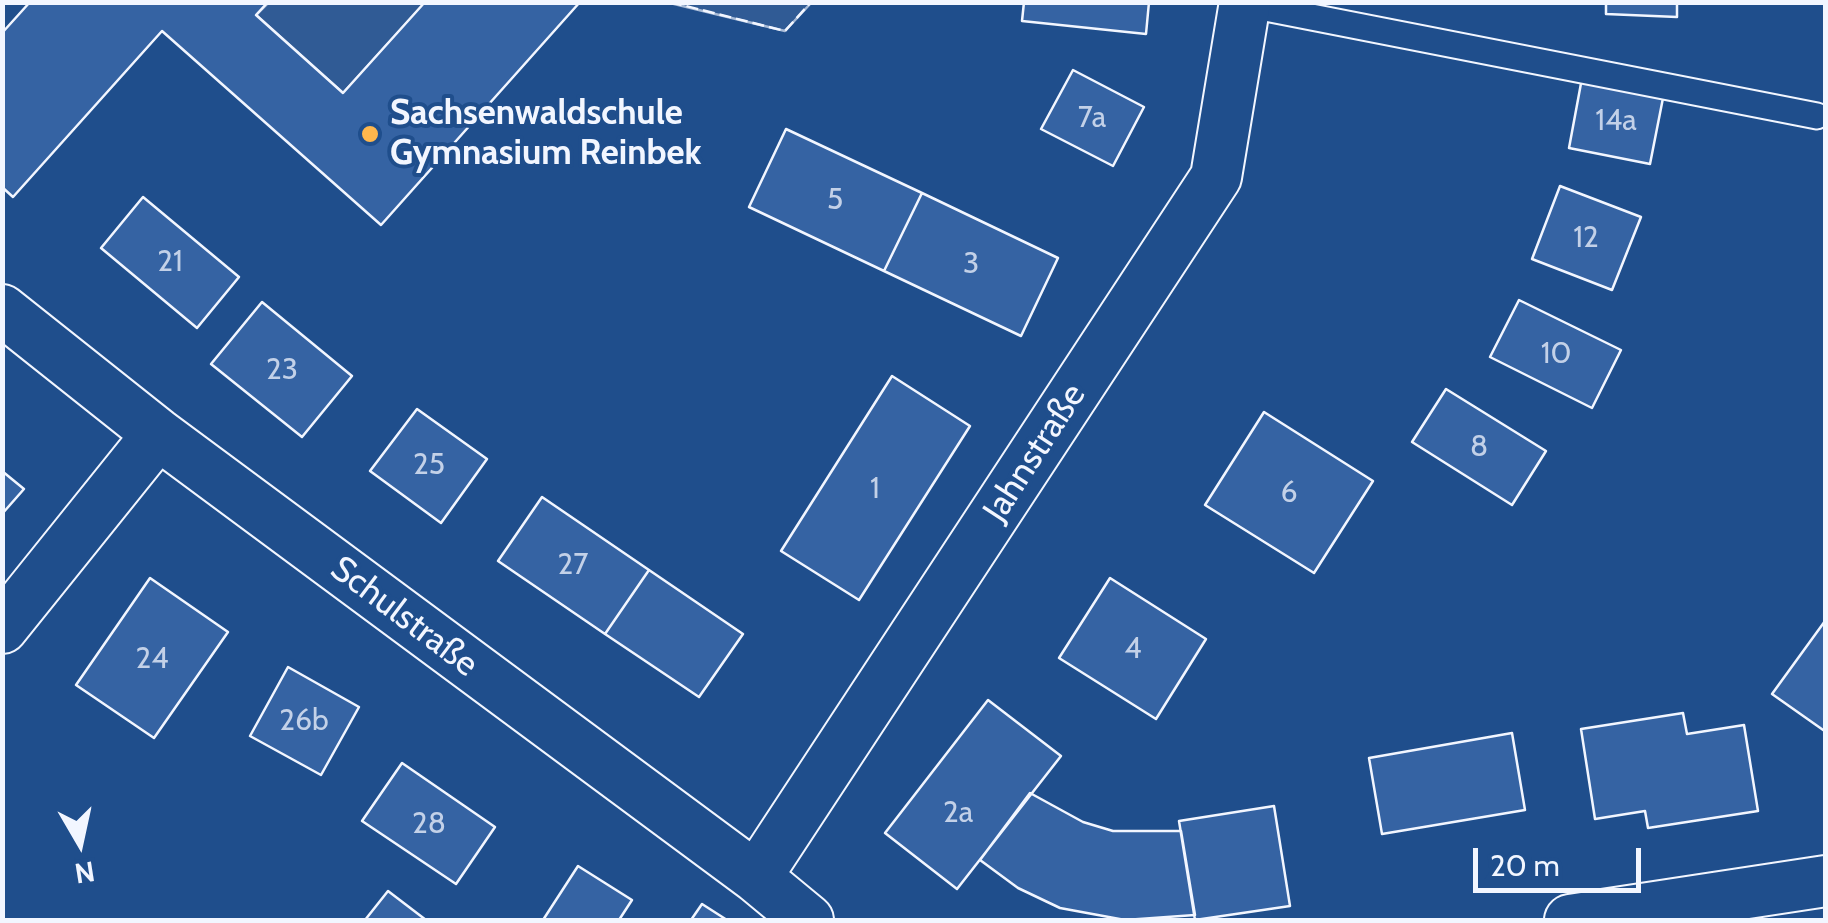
<!DOCTYPE html>
<meta charset="utf-8">
<style>
body{margin:0}
#map{position:relative;width:1828px;height:923px;overflow:hidden;background:#1f4e8c;font-family:Cabin,sans-serif}
canvas{display:block}
.frame{position:absolute;inset:0;border:5px solid #f2f6ff;pointer-events:none}
.north{position:absolute;left:30px;top:793px;width:100px;height:100px;-webkit-text-stroke:8px #1f4e8c;paint-order:stroke;rotate:171deg;font-size:28px;font-weight:700;line-height:40px;text-align:center;color:#f2f6ff}
.north::after{content:'';display:block;margin:auto;width:35px;height:45px;background:#f2f6ff;clip-path:polygon(50% 0,100% 100%,50% 72%,0 100%)}
.scale{position:absolute;left:1473px;top:848px;width:168px;height:45px;box-sizing:border-box;border:5px solid #f2f6ff;border-top:0;padding-left:12px;font-size:30px;line-height:35px;white-space:nowrap;color:#f2f6ff;-webkit-text-stroke:8px #1f4e8c;paint-order:stroke}
</style>
<div id="map">
<canvas width="1828" height="923"></canvas>
<div class="frame"></div>
<div class="north">N</div>
<div class="scale">20 m</div>
</div>
<script>
const c = document.querySelector('canvas').getContext('2d');
c.lineJoin = 'round';
function fill(path, color) {
  c.fillStyle = color;
  c.fill(path, 'evenodd');
}
function stroke(path, color, width, dash) {
  c.strokeStyle = color;
  c.lineWidth = width;
  c.lineCap = dash ? 'butt' : 'round';
  c.setLineDash(dash || []);
  c.stroke(path);
}
function label(font, color, halo, rows, align = 'center') {
  c.font = font + ' Cabin,sans-serif';
  c.lineWidth = 8;
  c.setLineDash([]);
  c.textBaseline = 'middle';
  c.strokeStyle = halo;
  c.fillStyle = color;
  for (const [text, x, y, turn = 0] of rows) {
    c.save();
    c.translate(x, y);
    c.rotate((+turn || 0) * Math.PI / 180);
    c.textAlign = isNaN(turn) ? turn : align;
    if (halo) c.strokeText(text, 0, 0);
    c.fillText(text, 0, 0);
    c.restore();
  }
}
const built = new Path2D(`
 M268,3H425L343,93L256,15Z
 M670,3L811,2V3L785,31Z`);
fill(built, '#305b95');
stroke(built, '#a8bbd7', 2.5);
const building = new Path2D(`
 M30,2H268L256,15L343,93L425,2H580L381,225L162,31L13,197L2,187V33Z
 M1024,2H1149L1146,34L1022,21Z
 M1606,2H1677V17L1606,14Z
 M1073,70L1144,107L1113,166L1041,129Z
 M1582,78L1664,93L1650,164L1569,148Z
 M786,129L922,193L884,271L749,207Z
 M1560,186L1641,217L1612,290L1532,259Z
 M922,193L1058,258L1021,336L884,271Z
 M143,197L239,277L197,328L101,248Z
 M1519,300L1621,350L1592,408L1490,357Z
 M262,302L352,376L302,437L211,364Z
 M892,376L970,426L859,600L781,551Z
 M1446,389L1546,451L1512,505L1412,442Z
 M417,409L487,459L441,523L370,471Z
 M1264,412L1373,481L1314,573L1205,505Z
 M2,471L24,489L2,514Z
 M542,497L649,570L605,634L498,561Z
 M649,570L743,634L699,697L605,634Z
 M150,578L228,632L154,738L76,685Z
 M1110,578L1206,639L1156,719L1059,658Z
 M1825,621H1826V732L1772,694Z
 M288,667L359,707L321,775L250,736Z
 M988,700L1061,756L957,889L885,833Z
 M1683,713L1687,734L1744,725L1758,811L1648,828L1645,811L1595,819L1581,729Z
 M1512,733L1525,810L1382,834L1369,758Z
 M402,763L495,827L456,884L362,821Z
 M1030,793L1083,822L1113,831H1181L1195,915L1125,920L1060,908L1018,888L980,860Z
 M1274,806L1290,906L1195,920L1179,821Z
 M578,866L632,900L619,920H543Z
 M388,891L426,920H365Z
 M702,904L727,920H691Z`);
fill(building, '#3563a3');
stroke(building, '#f2f6ff', 2.5);
const service = new Path2D(`
 M1245,4L1817,116`);
const minor = new Path2D(`
 M2,310L158,434L756,877L808,920
 M2,628L158,434
 M756,877L1216,177L1245,2
 M1570,920L1826,881`);
stroke(service, '#f2f6ff', 29);
stroke(minor, '#f2f6ff', 54);
stroke(service, '#1f4e8c', 25);
stroke(minor, '#1f4e8c', 50);
stroke(new Path2D(`
 M670,2L785,31L811,2`), '#f2f6ff', 2.5, [12, 5]);
for (const [x, y, r, color] of [
 [370,134,10,"#ffb74d"]
]) {
  const dot = new Path2D();
  dot.arc(x, y, r, 0, 2 * Math.PI);
  c.fillStyle = color;
  c.fill(dot);
  stroke(dot, '#1f4e8c', 4);
}
label('30px', '#c3d1e8', null, [
 ["7a",1092,118],
 ["14a",1616,121],
 ["5",835,200],
 ["12",1586,238],
 ["21",170,262],
 ["3",971,264],
 ["10",1556,354],
 ["23",282,370],
 ["8",1479,447],
 ["25",429,465],
 ["1",875,489],
 ["6",1289,493],
 ["27",573,565],
 ["4",1133,649],
 ["24",152,659],
 ["26b",304,721],
 ["2a",958,813],
 ["28",429,824]
]);
label('bold 35px', '#f2f6ff', '#1f4e8c', [
 ["Sachsenwaldschule",390,114],
 ["Gymnasium Reinbek",390,154]
], 'left');
label('35px', '#f2f6ff', '#1f4e8c', [
 ["Jahnstraße",1035,453,-57],
 ["Schulstraße",404,617,37]
]);
</script>
